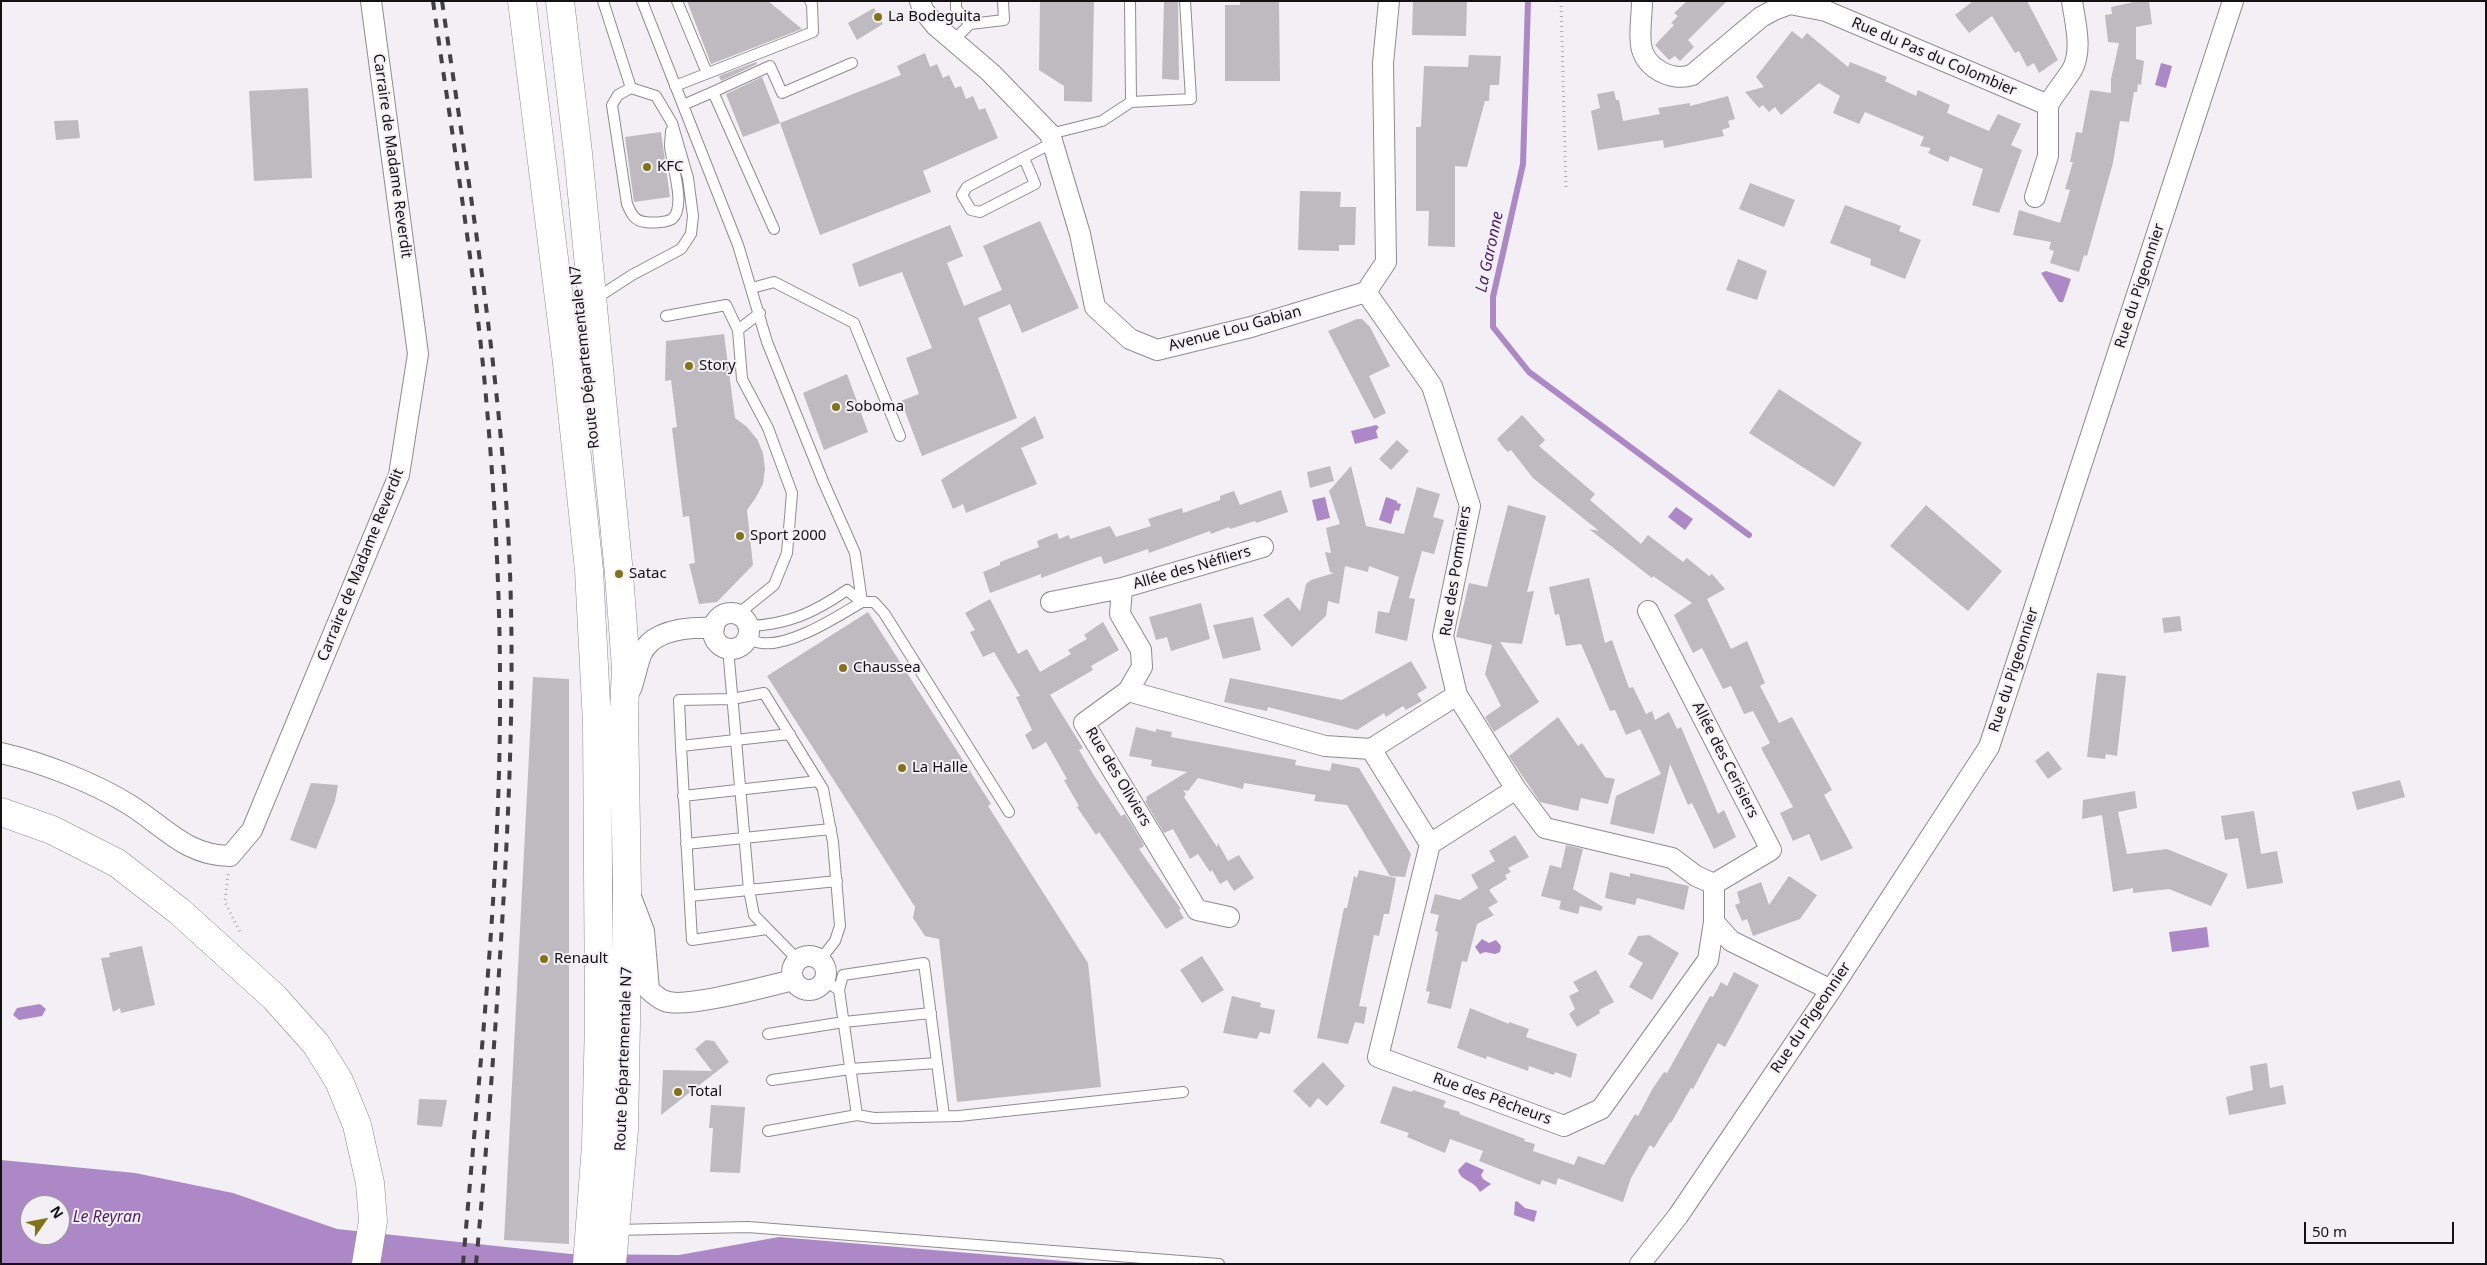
<!DOCTYPE html>
<meta charset="utf-8">
<style>
body{margin:0}
#map{position:relative;width:2487px;height:1265px;overflow:hidden;background:#f2f0f4;font-family:"Noto Sans",sans-serif}
canvas{display:block}
.frame{position:absolute;inset:0;border:2px solid #131213;pointer-events:none}
.north{position:absolute;left:20px;top:1195px;width:50px;height:50px;box-sizing:border-box;background:#f2f0f4;border:1px solid #99979a;border-radius:50%;rotate:57deg;font-size:14px;font-weight:700;line-height:20px;text-align:center;color:#131213}
.north::after{content:'';display:block;margin:auto;width:18px;height:22px;background:#817416;clip-path:polygon(50% 0,100% 100%,50% 72%,0 100%)}
.scale{position:absolute;left:2304px;top:1222px;width:150px;height:22px;box-sizing:border-box;border:2px solid #131213;border-top:0;padding-left:6px;font-size:15px;line-height:18px;white-space:nowrap;color:#131213;-webkit-text-stroke:4px #f2f0f4;paint-order:stroke}
</style>
<div id="map">
<canvas width="2487" height="1265"></canvas>
<div class="frame"></div>
<div class="north">N</div>
<div class="scale">50 m</div>
</div>
<script>
const c = document.querySelector('canvas').getContext('2d');
c.lineJoin = 'round';
function fill(path, color) {
  c.fillStyle = color;
  c.fill(path, 'evenodd');
}
function stroke(path, color, width, dash) {
  c.strokeStyle = color;
  c.lineWidth = width;
  c.lineCap = dash ? 'butt' : 'round';
  c.setLineDash(dash || []);
  c.stroke(path);
}
function label(font, color, halo, rows, align = 'center') {
  c.font = font + ' "Noto Sans",sans-serif';
  c.lineWidth = 4;
  c.setLineDash([]);
  c.textBaseline = 'middle';
  c.strokeStyle = halo;
  c.fillStyle = color;
  for (const [text, x, y, turn = 0] of rows) {
    c.save();
    c.translate(x, y);
    c.rotate((+turn || 0) * Math.PI / 180);
    c.textAlign = isNaN(turn) ? turn : align;
    if (halo) c.strokeText(text, 0, 0);
    c.fillText(text, 0, 0);
    c.restore();
  }
}
fill(new Path2D(`
 M2161,63L2172,66L2166,88L2155,85Z
 M2046,271L2071,279L2063,302H2059L2041,273Z
 M1376,425L1379,427L1376,431L1378,438L1355,444L1351,431Z
 M1325,497L1330,518L1317,521L1312,500Z
 M1386,497L1397,501V503L1401,504L1399,511L1395,510L1391,524L1379,520Z
 M1676,507L1693,519L1685,530L1668,517Z
 M2207,927L2209,947L2172,952L2169,932Z
 M1482,939L1489,943L1496,940L1501,946L1500,952L1495,954L1485,952L1480,954L1475,947Z
 M40,1004L46,1009L42,1016L19,1020L13,1015L17,1008Z
 M1,1160L135,1173L233,1193L337,1229L571,1254L679,1255L779,1237L1099,1264H1ZM30,1205H60V1235H30Z
 M1466,1162L1484,1170L1481,1175L1483,1179L1491,1184L1480,1192C1473,1179 1461,1182 1458,1170Z
 M1517,1201L1525,1208L1537,1211L1534,1222L1514,1215L1515,1202Z`), '#ac88c6');
stroke(new Path2D(`
 M1528,1L1523,164L1493,297V327L1529,372L1749,535`), '#ac88c6', 6);
fill(new Path2D(`
 M687,1H768L802,29L711,64Z
 M1040,1H1094L1092,102L1064,101V86L1039,70Z
 M1164,1H1178L1179,80L1162,79Z
 M1240,1H1279L1280,81H1225V5H1240Z
 M1413,1H1467L1466,36L1412,35Z
 M1687,1H1727L1688,40L1694,47L1680,61L1675,56L1669,60L1655,45L1674,25L1671,23L1678,16L1674,13Z
 M1973,1H2027L2058,60L2039,73L2034,63L2027,67L2019,51L2015,53L1992,16L1969,33L1955,15Z
 M2138,1H2149L2152,24L2136,27V59L2144,61L2141,85L2138,84L2137,92H2134L2129,122L2120,121L2113,163L2087,256L2084,255L2079,272L2050,263L2054,251L2049,249L2051,242L2013,235L2019,210L2060,223L2070,190L2065,189L2073,162H2070L2076,132L2082,133L2090,90L2111,93V79L2119,43L2108,42L2105,15L2112,14L2111,7Z
 M874,8L883,24L857,40L848,23Z
 M1792,31L1802,39L1807,33L1848,67L1850,62L1887,77L1885,81L1916,96L1918,90L1950,105L1947,113L1989,131L1998,114L2021,124L2011,145L2022,150L1999,213L1972,205L1983,169L1950,156L1948,162L1928,153L1931,148L1920,146L1924,137L1865,112L1859,124L1833,113L1840,96L1819,83L1781,115L1775,107L1769,112L1763,105L1759,108L1745,92L1764,87L1756,77Z
 M925,53L930,67L937,64L943,78L949,75L955,88L961,86L966,99L973,96L979,110L985,108L998,138L923,171L931,192L820,235L780,123L901,75L897,66Z
 M1469,55L1501,56L1499,85H1490L1489,101H1485L1467,167L1455,166V247L1428,246L1429,211H1416V127H1421L1424,66L1468,67Z
 M756,62L757,64L721,81L719,76Z
 M762,77L780,123L743,137L726,94Z
 M308,88L312,178L254,181L249,91Z
 M1614,91L1616,100H1619L1623,121L1660,114L1658,108L1690,103V106L1728,96L1735,119L1728,121L1730,127L1722,130L1724,136L1664,148L1663,140L1598,150L1591,111L1600,108L1597,94Z
 M78,120L80,138L56,140L54,121Z
 M661,132L670,197L634,202L625,137Z
 M1750,183L1795,200L1784,227L1739,209Z
 M1300,191L1341,192L1340,207H1356L1355,245H1339V251L1298,250Z
 M1845,205L1901,226L1899,231L1921,240L1905,279L1870,265L1871,259L1830,243Z
 M1040,221L1079,308L1022,333L1010,304L978,318L1017,418L922,456L901,401L919,394L906,358L932,348L902,272L859,287L852,264L950,225L963,256L947,263L964,306L1002,290L983,246Z
 M1738,259L1767,271L1757,300L1726,290Z
 M1357,319H1362L1370,327L1390,366L1369,376L1386,413L1374,419L1328,331Z
 M724,334L735,418L746,426L757,439L763,453L765,469L763,484L755,499L747,510L753,565L717,602L699,604L689,564L695,563L689,516L683,517L672,428L677,427L671,380L665,381L666,341Z
 M847,374L868,432L824,450L803,393Z
 M1779,389L1862,443L1834,487L1749,433Z
 M1522,415L1545,440L1539,446L1595,494L1590,500L1641,544L1648,535L1683,562L1687,558L1709,576L1712,574L1725,589L1707,599L1731,649L1747,641L1765,683L1760,686L1779,723L1792,717L1832,790L1824,795L1853,848L1821,861L1809,834L1793,841L1780,813L1793,807L1761,748L1770,743L1753,711L1744,714L1731,686L1723,689L1702,648L1693,653L1674,615L1692,603L1653,576L1652,578L1589,529L1599,531L1533,478L1511,450L1508,452L1503,447L1497,439Z
 M1035,416L1044,438L1021,448L1037,484L966,513L963,504L953,509L941,480Z
 M1397,440L1409,451L1391,470L1379,459Z
 M1330,466L1334,481L1310,488L1307,472Z
 M1351,466L1366,526L1404,534L1417,487L1440,494L1433,517L1444,520L1434,554L1422,551L1409,598L1415,599L1407,641L1375,633L1378,611L1389,613L1399,577L1369,566L1368,572L1345,566L1339,604L1328,601L1326,616L1292,647L1263,615L1288,597L1300,611L1306,584L1311,580L1334,573L1330,572L1325,552L1331,553L1326,528L1340,524L1329,491Z
 M1281,490L1288,512L1256,523L1255,521L1230,529L1229,527L1211,534L1210,531L1149,553L1148,549L1104,564L1101,556L1041,578V574L990,593L983,572L1000,565V562L1039,547L1037,541L1057,533L1059,539L1069,535L1070,539L1110,526L1116,537L1151,526L1148,519L1182,508L1183,513L1220,500V496L1234,491L1240,505Z
 M1508,505L1546,516L1527,592L1534,591L1522,644L1500,642L1539,702L1494,732L1485,717L1501,706L1485,674L1492,645L1456,637L1469,583L1487,587Z
 M1926,505L2002,571L1968,611L1890,546Z
 M1589,578L1605,643L1612,640L1629,688L1633,687L1646,714L1652,711L1655,720L1669,712L1677,729L1681,727L1718,814L1724,810L1736,837L1714,849L1692,803L1688,805L1670,764L1654,834L1610,824L1616,796L1661,774L1640,729L1626,735L1615,710L1610,711L1581,644L1566,646L1559,614L1555,615L1549,587Z
 M990,599L1018,654L1027,649L1040,672L1071,654L1068,650L1087,639L1084,635L1103,622L1119,650L1091,666L1093,670L1050,695L1083,748L1079,750L1095,777L1121,816L1125,814L1143,843L1144,846L1139,849L1181,909L1179,910L1184,918L1166,929L1099,832L1096,835L1077,807L1079,806L1064,780L1067,779L1046,742L1033,750L1025,735L1032,730L1016,697L1020,696L994,652L983,657L970,632L975,630L965,613Z
 M1201,603L1210,639L1171,651L1167,637L1156,640L1149,617Z
 M868,612L991,804L988,806L1088,963L1101,1087L957,1102L939,939L925,936L913,918L915,907L767,676Z
 M2180,616L2182,631L2164,633L2162,618Z
 M1253,617L1261,650L1223,659L1213,625Z
 M1411,661L1427,688L1417,694L1422,701L1406,710L1403,706L1386,717L1384,713L1357,730L1268,707L1267,711L1224,702L1230,678L1342,700Z
 M2097,673L2126,676L2117,756L2106,754L2105,759L2087,757Z
 M533,677L569,679V1244L504,1240Z
 M1558,717L1578,746L1582,743L1605,777L1615,779L1608,804L1581,798L1578,811L1540,802L1509,756Z
 M1136,727L1156,732V729L1172,732L1171,737L1296,760L1295,765L1330,771L1332,763L1359,768L1411,854L1405,877L1390,876L1347,805L1314,801L1316,795L1244,783L1243,789L1198,778L1188,791L1183,790L1186,794L1184,797L1217,847L1218,843L1228,861L1239,855L1254,878L1234,891L1227,880L1220,884L1212,870L1210,872L1198,854L1190,859L1173,829L1164,833L1145,801L1147,800L1146,797L1187,772L1151,766L1152,760L1129,756Z
 M2048,751L2062,769L2048,779L2035,761Z
 M2400,780L2405,797L2357,810L2352,792Z
 M311,783L338,785L335,801L316,849L290,840Z
 M2135,791L2137,808L2118,812L2127,854L2167,849L2228,874L2211,906L2169,889L2133,893V888L2113,892L2102,815L2082,819L2083,800Z
 M2254,811L2261,854L2277,851L2283,883L2247,889L2238,838L2225,840L2221,816Z
 M1515,835L1529,857L1508,868L1511,872L1505,875L1507,879L1489,890L1498,902L1488,908L1494,915L1477,924L1467,962L1462,961L1451,1009L1427,1003L1430,992L1426,991L1438,932L1435,931L1439,915L1430,913L1435,894L1460,900L1478,888L1471,875L1495,861L1489,851Z
 M1566,845L1583,849L1573,889L1603,907L1601,911L1580,906L1578,914L1559,909L1561,901L1541,896L1550,865L1561,868Z
 M1359,870L1396,878L1389,914H1384L1379,936L1374,935L1369,959L1359,1006L1367,1007L1364,1024L1355,1022L1348,1044L1317,1038L1344,908H1347L1354,876L1357,878Z
 M1610,872L1630,877V873L1689,886L1684,910L1637,898L1635,905L1605,898Z
 M1789,876L1817,895L1800,919L1753,936L1747,919L1742,921L1735,905L1740,903L1737,892L1761,882L1769,905Z
 M1649,935L1679,953L1652,1000L1629,987L1643,963L1628,954L1638,936Z
 M142,946L155,1005L121,1013L120,1008L113,1012L101,958L110,957L109,953Z
 M1202,956L1224,990L1202,1003L1180,970Z
 M1596,970L1614,1002L1599,1010L1600,1013L1577,1027L1569,1014L1575,1009L1569,996L1579,991L1573,982Z
 M1734,972L1759,985L1725,1047L1718,1043L1693,1089L1691,1088L1671,1123L1670,1122L1654,1148L1650,1145L1631,1178L1623,1202L1558,1178L1556,1185L1542,1180L1540,1185L1479,1161L1483,1151L1450,1139L1445,1153L1407,1137L1409,1133L1380,1123L1393,1086L1412,1092L1413,1090L1446,1101L1443,1107L1460,1112L1459,1114L1525,1139L1524,1141L1535,1144L1533,1151L1574,1165L1578,1156L1604,1165L1635,1114L1638,1116L1653,1088L1664,1072L1667,1073L1710,996L1713,997L1721,982L1727,986Z
 M1232,996L1261,1003L1260,1007L1275,1010L1270,1034L1260,1032L1257,1039L1223,1033Z
 M1470,1008L1509,1024V1022L1529,1029L1526,1037L1577,1054L1571,1078L1555,1072L1554,1075L1529,1066L1528,1071L1487,1056L1486,1059L1457,1048Z
 M706,1040L714,1041L729,1062L661,1115L663,1070L712,1071L695,1049Z
 M1323,1062L1345,1086L1327,1106L1318,1098L1310,1108L1293,1091Z
 M2267,1063L2270,1088L2283,1085L2286,1104L2229,1115L2226,1097L2253,1090L2250,1066Z
 M419,1099L447,1100L442,1127L417,1125Z
 M711,1105L745,1107L740,1173L710,1172L713,1128H709Z`), '#bdbbbf');
const service = new Path2D(`
 M642,1L738,245L767,342L823,481L855,553L862,602
 M677,1L707,73
 M956,1V9L970,24
 M1130,1L1131,102L1191,99L1185,1
 M953,41L970,24L1004,20L1003,1
 M675,86L813,32L812,4L810,1
 M631,88L618,95L612,105L627,204C631,213 634,221 645,222C652,223 665,223 672,219C687,207 671,163 670,146C670,141 671,136 671,131
 M713,92L770,66L782,93L852,63
 M683,105L713,92L774,229
 M1050,134L1102,121L1131,102
 M1024,158L1035,184L980,212L971,210L962,195L967,187L1052,143
 M752,288L774,282L854,323L900,436
 M595,299L632,275L681,249L691,234L693,216L688,178L672,123L656,96L631,88L603,1
 M666,316L726,305L738,330
 M862,602H874L884,613L1009,812
 M738,614L774,585L787,553L792,493L768,428L742,379L738,330L760,313
 M748,626C788,625 815,612 847,590L862,602
 M747,638C752,640 757,643 762,643C791,647 838,616 862,602
 M728,648L749,890L754,915L797,959
 M681,746L679,700L732,699L764,693L823,789L833,842L840,926L835,941L820,960
 M683,796L818,781
 M686,844L831,829
 M690,896L837,881
 M767,929L692,940L681,746L790,734
 M824,980L839,990L857,1115L874,1118L959,1116L1183,1092
 M839,990L843,975L924,963L944,1116
 M768,1034L844,1022L931,1013
 M772,1080L850,1069L937,1063
 M768,1131L857,1115
 M616,1230L748,1227L1219,1264`);
const minor = new Path2D(`
 M920,1L923,10L936,26L991,73L1050,134L1080,234L1095,307L1130,339L1157,350L1251,327L1366,292L1386,262L1383,63L1389,1
 M1642,1C1642,15 1639,31 1641,45C1644,68 1672,82 1692,75L1761,17L1774,10L1790,4L1826,11L2048,105C2055,93 2064,82 2072,70C2083,50 2075,22 2072,1
 M2035,197L2048,156V105
 M1366,292L1432,386L1470,506L1443,636L1457,695L1516,789L1430,844L1371,749L1457,695
 M1051,602L1122,588
 M1648,611L1771,850L1714,884
 M713 631a18 18 0 1 1 36 0a18 18 0 1 1-36 0Z
 M631,689C635,678 637,666 641,655C652,629 690,627 714,628
 M1128,691L1142,667L1141,650L1120,614L1122,588L1263,547
 M1,753C43,763 93,782 130,805C165,827 185,855 230,856L252,830L399,475L418,354L371,1
 M1516,789L1545,828L1672,858L1696,876L1714,884V922L1731,941L1831,990
 M1430,844L1378,1057L1564,1126L1601,1109L1708,960L1714,922
 M631,897L644,931L649,990C654,994 659,999 665,1001C684,1009 769,986 793,980
 M1229,917L1197,910L1084,723L1128,691L1325,746L1371,749
 M792 973a17 17 0 1 1 34 0a17 17 0 1 1-34 0Z
 M1640,1264L1678,1216L1831,990L1989,747L2233,1`);
const secondary = new Path2D(`
 M1,812L52,830L117,863L179,911L274,997L316,1044L339,1081L357,1125L370,1183L372,1207L373,1221L366,1264`);
const primary = new Path2D(`
 M522,1L567,363L589,570L597,723L599,1020L596,1145L587,1264
 M560,1L578,153L619,574L626,668L624,712L627,889L626,1021L624,1130L612,1264`);
stroke(service, '#8e8c8f', 12);
stroke(minor, '#8e8c8f', 22);
stroke(secondary, '#8e8c8f', 29);
stroke(primary, '#8e8c8f', 29);
stroke(new Path2D(`
 M1561,1L1566,189
 M228,874L225,902L241,934`), '#adabae', 3, [1, 4]);
stroke(service, '#fff', 10);
stroke(minor, '#fff', 20);
stroke(secondary, '#fff', 28);
stroke(primary, '#fff', 28);
stroke(new Path2D(`
 M433,1C451,129 473,258 485,386C494,485 500,586 500,685C501,879 479,1071 463,1264
 M442,1C466,167 494,333 506,500C516,636 511,772 503,908C496,1027 487,1145 476,1264`), '#424143', 4, [9, 9]);
for (const [x, y, r, color] of [
 [878,17,5,"#817416"],
 [647,167,5,"#817416"],
 [689,366,5,"#817416"],
 [836,407,5,"#817416"],
 [740,536,5,"#817416"],
 [619,574,5,"#817416"],
 [843,668,5,"#817416"],
 [902,768,5,"#817416"],
 [544,959,5,"#817416"],
 [678,1092,5,"#817416"]
]) {
  const dot = new Path2D();
  dot.arc(x, y, r, 0, 2 * Math.PI);
  c.fillStyle = color;
  c.fill(dot);
  stroke(dot, '#f2f0f4', 2);
}
label('15px', '#131213', '#f2f0f4', [
 ["La Bodeguita",888,17],
 ["KFC",657,167],
 ["Story",699,366],
 ["Soboma",846,407],
 ["Sport 2000",750,536],
 ["Satac",629,574],
 ["Chaussea",853,668],
 ["La Halle",912,768],
 ["Renault",554,959],
 ["Total",688,1092]
], 'left');
label('15px', '#131213', '#f2f0f4', [
 ["Rue du Pas du Colombier",1934,57,23],
 ["Carraire de Madame Reverdit",392,156,82],
 ["Rue du Pigeonnier",2140,286,-72],
 ["Avenue Lou Gabian",1235,329,-15],
 ["Route Départementale N7",585,357,-96],
 ["Carraire de Madame Reverdit",361,565,-68],
 ["Allée des Néfliers",1192,568,-16],
 ["Rue des Pommiers",1456,571,-81],
 ["Rue du Pigeonnier",2014,670,-72],
 ["Allée des Cerisiers",1725,760,63],
 ["Rue des Oliviers",1118,777,59],
 ["Rue du Pigeonnier",1811,1018,-56],
 ["Route Départementale N7",624,1059,-88],
 ["Rue des Pêcheurs",1492,1099,20]
]);
label('italic 16px', '#4d1e68', '#f2f0f4', [
 ["La Garonne",1490,252,-78],
 ["Le Reyran",107,1217]
]);
</script>
